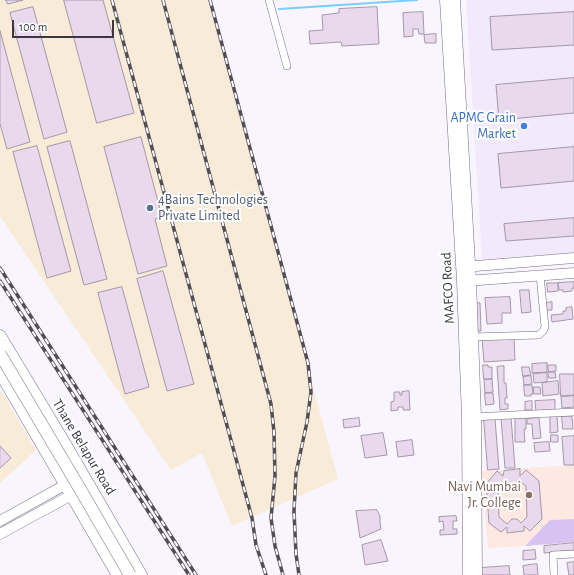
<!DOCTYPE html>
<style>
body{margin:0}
#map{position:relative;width:574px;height:575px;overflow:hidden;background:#f9f5fe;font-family:"Alegreya Sans",sans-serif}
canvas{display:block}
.scale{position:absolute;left:12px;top:20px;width:102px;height:18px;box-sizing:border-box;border:2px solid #3b3740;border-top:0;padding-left:5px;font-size:12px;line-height:14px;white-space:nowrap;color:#3b3740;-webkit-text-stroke:3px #fff;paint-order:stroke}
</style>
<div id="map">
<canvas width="574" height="575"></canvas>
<div class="scale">100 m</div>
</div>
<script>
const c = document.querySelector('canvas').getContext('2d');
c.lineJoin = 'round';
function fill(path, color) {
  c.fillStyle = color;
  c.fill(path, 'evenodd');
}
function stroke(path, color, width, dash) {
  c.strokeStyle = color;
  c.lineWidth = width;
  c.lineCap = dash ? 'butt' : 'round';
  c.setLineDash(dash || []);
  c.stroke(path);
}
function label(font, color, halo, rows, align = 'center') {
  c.font = font + ' "Alegreya Sans",sans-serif';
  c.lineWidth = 4;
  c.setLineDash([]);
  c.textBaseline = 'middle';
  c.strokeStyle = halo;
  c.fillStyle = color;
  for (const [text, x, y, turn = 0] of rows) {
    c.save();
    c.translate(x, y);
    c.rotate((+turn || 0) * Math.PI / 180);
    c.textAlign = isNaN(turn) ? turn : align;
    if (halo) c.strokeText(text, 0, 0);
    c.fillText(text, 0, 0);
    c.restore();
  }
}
fill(new Path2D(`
 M466,0H574V253L482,259Z`), '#f2eafc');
fill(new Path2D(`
 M0,0H208L338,479L232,526L202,453L171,470L0,216Z
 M0,389L36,450L0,483Z`), '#f8ebd7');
fill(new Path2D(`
 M574,465V519L550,520L525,546L488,548L481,471Z`), '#fde8e2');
fill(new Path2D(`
 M574,519V542L525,546L550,520Z`), '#d7c3f1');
stroke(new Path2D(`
 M279,9L417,0`), '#7acefc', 2);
const building = new Path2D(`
 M6,0H23L8,4Z
 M64,0H103L134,113L97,123Z
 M33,7L67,132L44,139L10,13Z
 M377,7L379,44L342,46L341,42L310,44L309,31L323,30L322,15L339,13V9Z
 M423,12L424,34H419L418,29H413V36L404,37L403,13Z
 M574,12V45L492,50L490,17Z
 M0,31L30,142L7,149L0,124Z
 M436,34V43H425L424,35Z
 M574,78V113L499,120L496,85Z
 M141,137L162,217L155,219L167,266L138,274L104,147Z
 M70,141L107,279L84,285L47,147Z
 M37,146L71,271L47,278L13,152Z
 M574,147V181L501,188L498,154Z
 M574,218V236L506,241L504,224Z
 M163,271L194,384L167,391L137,279Z
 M574,282V288H572V291L563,292V290H559L558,283Z
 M547,283H558V291L548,292Z
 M122,287L149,387L125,394L98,293Z
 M520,290H529L531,312L522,313Z
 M510,297L511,313H502V323L487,324L485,298Z
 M552,302V310H546V303Z
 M480,303L481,331H474V304Z
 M572,307L573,319L552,322L551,315L563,314V311H566V308Z
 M514,337L515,360L484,362L482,338Z
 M547,363V372L532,373V364Z
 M483,365H488V367H492V379H484Z
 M548,365H556V371L549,372Z
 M504,366V383H506L507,398H505V404H508V409L500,410L497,367Z
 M522,367H529L531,375L523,376Z
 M548,372H555L556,378H549Z
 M547,373V382L534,383L533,374Z
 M560,374H574V395L561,396Z
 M531,376L532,384L524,385L523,377Z
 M492,379L493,392L485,393L484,380Z
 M558,381L559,394L543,396L542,383Z
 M524,385H532L533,394H531V396H525Z
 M534,387H540L541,394H534Z
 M409,391L410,410H403V407H398V410L391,411V402L394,401V392H400V395H402V392Z
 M485,393H493L494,404L486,405Z
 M574,396V407L562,408L561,397Z
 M555,400V411L536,412L535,401Z
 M532,401V410H525V402Z
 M557,416L558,432L550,433V417Z
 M562,416H572L573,429H563Z
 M511,417L515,468H505L501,418Z
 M359,418L360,426L344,428L343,420Z
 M526,418V429H524L525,442H515V419Z
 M539,418L541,438L533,439L532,424H527V419Z
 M484,419H495L499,469L488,470Z
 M383,433L387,455L365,458L361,436Z
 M551,435H558V442H551Z
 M574,436V465H564L562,437Z
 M412,440L414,455L398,457L396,442Z
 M549,442L550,451L535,452L534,443Z
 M0,446L11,458L0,468Z
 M520,469V476L526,470L539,481L542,519L530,531L524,526V531L507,533V527L501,532L489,523L486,484L497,471L503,476L504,471ZM518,480L526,486L527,517L521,523L517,519H512L507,524L499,517L498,488L504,482L507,486L515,485Z
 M377,510L380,516V522L381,529L360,538L356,511Z
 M456,516L457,521H453V529H457V534L440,535V530H444L443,521L439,522V517Z
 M381,540L388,561L365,565L362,545Z
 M574,543V550L544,553V546Z
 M535,550L536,559L523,560V551Z
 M574,562V575H569L567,563Z
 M537,564L538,575H524L523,566Z
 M509,566L510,575H481V568Z`);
fill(building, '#e8d9ed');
stroke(building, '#a597aa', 1);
const street = new Path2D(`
 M269,0L287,66
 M473,337L539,335L543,331L545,327L540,275
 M472,417L574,412
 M554,575L553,555L574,554`);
const secondary = new Path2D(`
 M445,0L462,281L467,418L468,575
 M455,0L471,281L476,417L477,575
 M464,267L574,258
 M466,281L574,273
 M0,521L72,481
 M0,534L77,492`);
const primary = new Path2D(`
 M0,336L65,444L141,575
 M0,372L118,575`);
stroke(street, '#756c80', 8);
stroke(secondary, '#756c80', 11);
stroke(primary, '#756c80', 13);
stroke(street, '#fff', 7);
stroke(secondary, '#fff', 10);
stroke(primary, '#fff', 12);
const rail = new Path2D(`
 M112,0L252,518L256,545L266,575
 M163,0L271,404L274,432L275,476L271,518L275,546L283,575
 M210,0L308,363L311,392L307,422L296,473L294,511L296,554L299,575
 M0,268L196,575
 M0,281L189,575`);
stroke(rail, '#524e57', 3.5);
stroke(rail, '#fff', 2, [6]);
const primaryBridge = new Path2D(`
 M0,354L83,494L130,575`);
stroke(primaryBridge, '#756c80', 13, []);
stroke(primaryBridge, '#fff', 12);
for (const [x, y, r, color] of [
 [524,126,4,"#3f7fe0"],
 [150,208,4,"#5c6f8a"],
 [529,495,4,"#8d6e63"]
]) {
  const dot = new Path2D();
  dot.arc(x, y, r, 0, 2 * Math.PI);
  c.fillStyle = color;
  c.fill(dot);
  stroke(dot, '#fff', 1.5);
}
label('14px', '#366cbe', '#fff', [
 ["APMC Grain",516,118],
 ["Market",516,134]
], 'right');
label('14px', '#4e5e75', '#fff', [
 ["4Bains Technologies",158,200],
 ["Private Limited",158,216]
], 'left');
label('14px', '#3b3740', '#fff', [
 ["MAFCO Road",448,288,-93],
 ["Thane Belapur Road",84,447,59]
]);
label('14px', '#785e54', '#fff', [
 ["Navi Mumbai",521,487],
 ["Jr. College",521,503]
], 'right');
</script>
